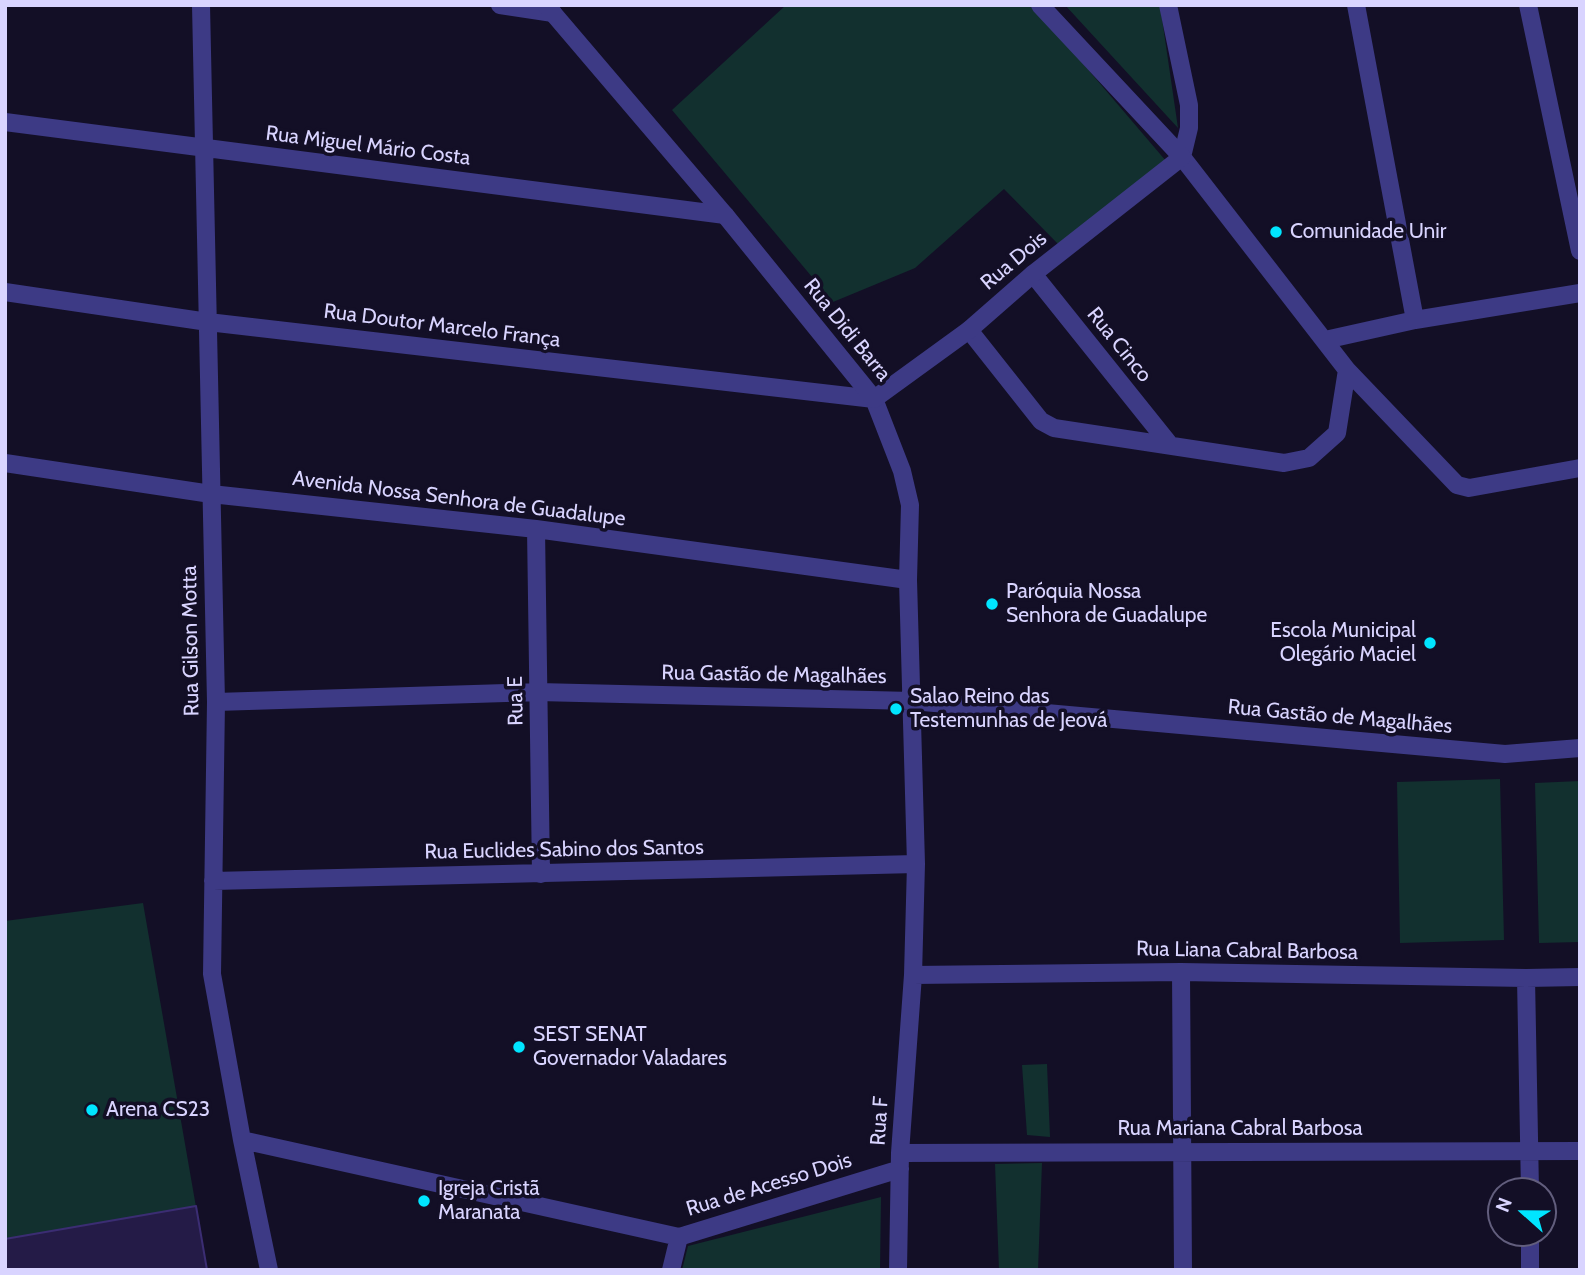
<!DOCTYPE html>
<meta charset="utf-8">
<style>
body{margin:0}
#map{position:relative;width:1585px;height:1275px;overflow:hidden;background:#130f26;font-family:Cabin,sans-serif}
canvas{display:block}
.frame{position:absolute;inset:0;border:7px solid #d9d4ff;pointer-events:none}
.north{position:absolute;left:1487px;top:1177px;width:70px;height:70px;box-sizing:border-box;background:#130f26;border:2px solid #625e7d;border-radius:50%;rotate:291deg;font-size:19px;font-weight:700;line-height:28px;text-align:center;color:#d9d4ff}
.north::after{content:'';display:block;margin:auto;width:24px;height:32px;background:#00e5ff;clip-path:polygon(50% 0,100% 100%,50% 72%,0 100%)}
</style>
<div id="map">
<canvas width="1585" height="1275"></canvas>
<div class="frame"></div>
<div class="north">N</div>
</div>
<script>
const c = document.querySelector('canvas').getContext('2d');
c.lineJoin = 'round';
function fill(path, color) {
  c.fillStyle = color;
  c.fill(path, 'evenodd');
}
function stroke(path, color, width, dash) {
  c.strokeStyle = color;
  c.lineWidth = width;
  c.lineCap = dash ? 'butt' : 'round';
  c.setLineDash(dash || []);
  c.stroke(path);
}
function label(font, color, halo, rows, align = 'center') {
  c.font = font + ' Cabin,sans-serif';
  c.lineWidth = 7;
  c.setLineDash([]);
  c.textBaseline = 'middle';
  c.strokeStyle = halo;
  c.fillStyle = color;
  for (const [text, x, y, turn = 0] of rows) {
    c.save();
    c.translate(x, y);
    c.rotate((+turn || 0) * Math.PI / 180);
    c.textAlign = isNaN(turn) ? turn : align;
    if (halo) c.strokeText(text, 0, 0);
    c.fillText(text, 0, 0);
    c.restore();
  }
}
fill(new Path2D(`
 M786,5H1033L1166,161L1058,244L1004,189L915,268L833,302L672,110Z
 M1065,5H1160L1178,128Z
 M1500,779L1504,940L1400,943L1397,782Z
 M1580,781V942L1539,943L1535,783Z
 M143,903L207,1270H5V921Z
 M1047,1064L1050,1137L1027,1135L1022,1065Z
 M1042,1163L1038,1270H999L995,1164Z
 M881,1197L880,1270H682L688,1246Z`), '#12302f');
const building = new Path2D(`
 M196,1206L207,1270H5V1239Z`);
fill(building, '#241b47');
stroke(building, '#3b2d73', 2);
stroke(new Path2D(`
 M201,5L216,702L212,974L242,1140L269,1270
 M500,5L553,13
 M1168,5L1189,105V128L1182,157L1347,370L1457,485L1469,488L1580,468
 M1356,5L1415,320
 M1528,5L1580,251
 M5,122L725,215
 M1033,274L1170,445
 M5,292L208,322L874,399L902,471L910,505L908,580L916,864L913,975L900,1153L898,1270
 M969,330L1041,421L1054,428L1284,463L1309,458L1337,433L1347,370
 M1325,340L1415,320L1580,293
 M5,463L211,494L536,529L908,580
 M536,529L541,874
 M216,702L538,692L912,701L1505,754L1580,748
 M213,881L916,864
 M1181,972L1183,1270
 M913,975L1181,972L1526,978L1580,977
 M1526,978L1530,1191
 M242,1140L679,1237L900,1169
 M900,1153L1580,1151
 M671,1270L679,1237
 M1530,1270V1233`), '#3d3a85', 18);
stroke(new Path2D(`
 M546,5L725,215L874,399L969,330L1033,274L1182,157L1040,5`), '#3d3a85', 18);
for (const [x, y, r, color] of [
 [1276,232,7,"#00e5ff"],
 [992,604,7,"#00e5ff"],
 [1430,643,7,"#00e5ff"],
 [896,709,7,"#00e5ff"],
 [519,1047,7,"#00e5ff"],
 [92,1110,7,"#00e5ff"],
 [424,1201,7,"#00e5ff"]
]) {
  const dot = new Path2D();
  dot.arc(x, y, r, 0, 2 * Math.PI);
  c.fillStyle = color;
  c.fill(dot);
  stroke(dot, '#130f26', 2.5);
}
label('21px', '#d9d4ff', '#130f26', [
 ["Rua Miguel Mário Costa",368,146,7],
 ["Rua Dois",1014,261,-40],
 ["Rua Doutor Marcelo França",442,326,7],
 ["Rua Didi Barra",847,330,51],
 ["Rua Cinco",1119,345,51],
 ["Avenida Nossa Senhora de Guadalupe",459,499,7],
 ["Rua Gilson Motta",191,641,-91],
 ["Rua Gastão de Magalhães",774,675,1],
 ["Rua E",516,701,-91],
 ["Rua Gastão de Magalhães",1340,717,5],
 ["Rua Euclides Sabino dos Santos",564,850,-1],
 ["Rua Liana Cabral Barbosa",1247,951,1],
 ["Rua F",880,1121,-86],
 ["Rua Mariana Cabral Barbosa",1240,1129],
 ["Rua de Acesso Dois",769,1185,-17]
]);
label('21px', '#d9d4ff', '#130f26', [
 ["Comunidade Unir",1290,232],
 ["Paróquia Nossa",1006,592],
 ["Senhora de Guadalupe",1006,616],
 ["Escola Municipal",1416,631,"right"],
 ["Olegário Maciel",1416,655,"right"],
 ["Salao Reino das",910,697],
 ["Testemunhas de Jeová",910,721],
 ["SEST SENAT",533,1035],
 ["Governador Valadares",533,1059],
 ["Arena CS23",106,1110],
 ["Igreja Cristã",438,1189],
 ["Maranata",438,1213]
], 'left');
</script>
